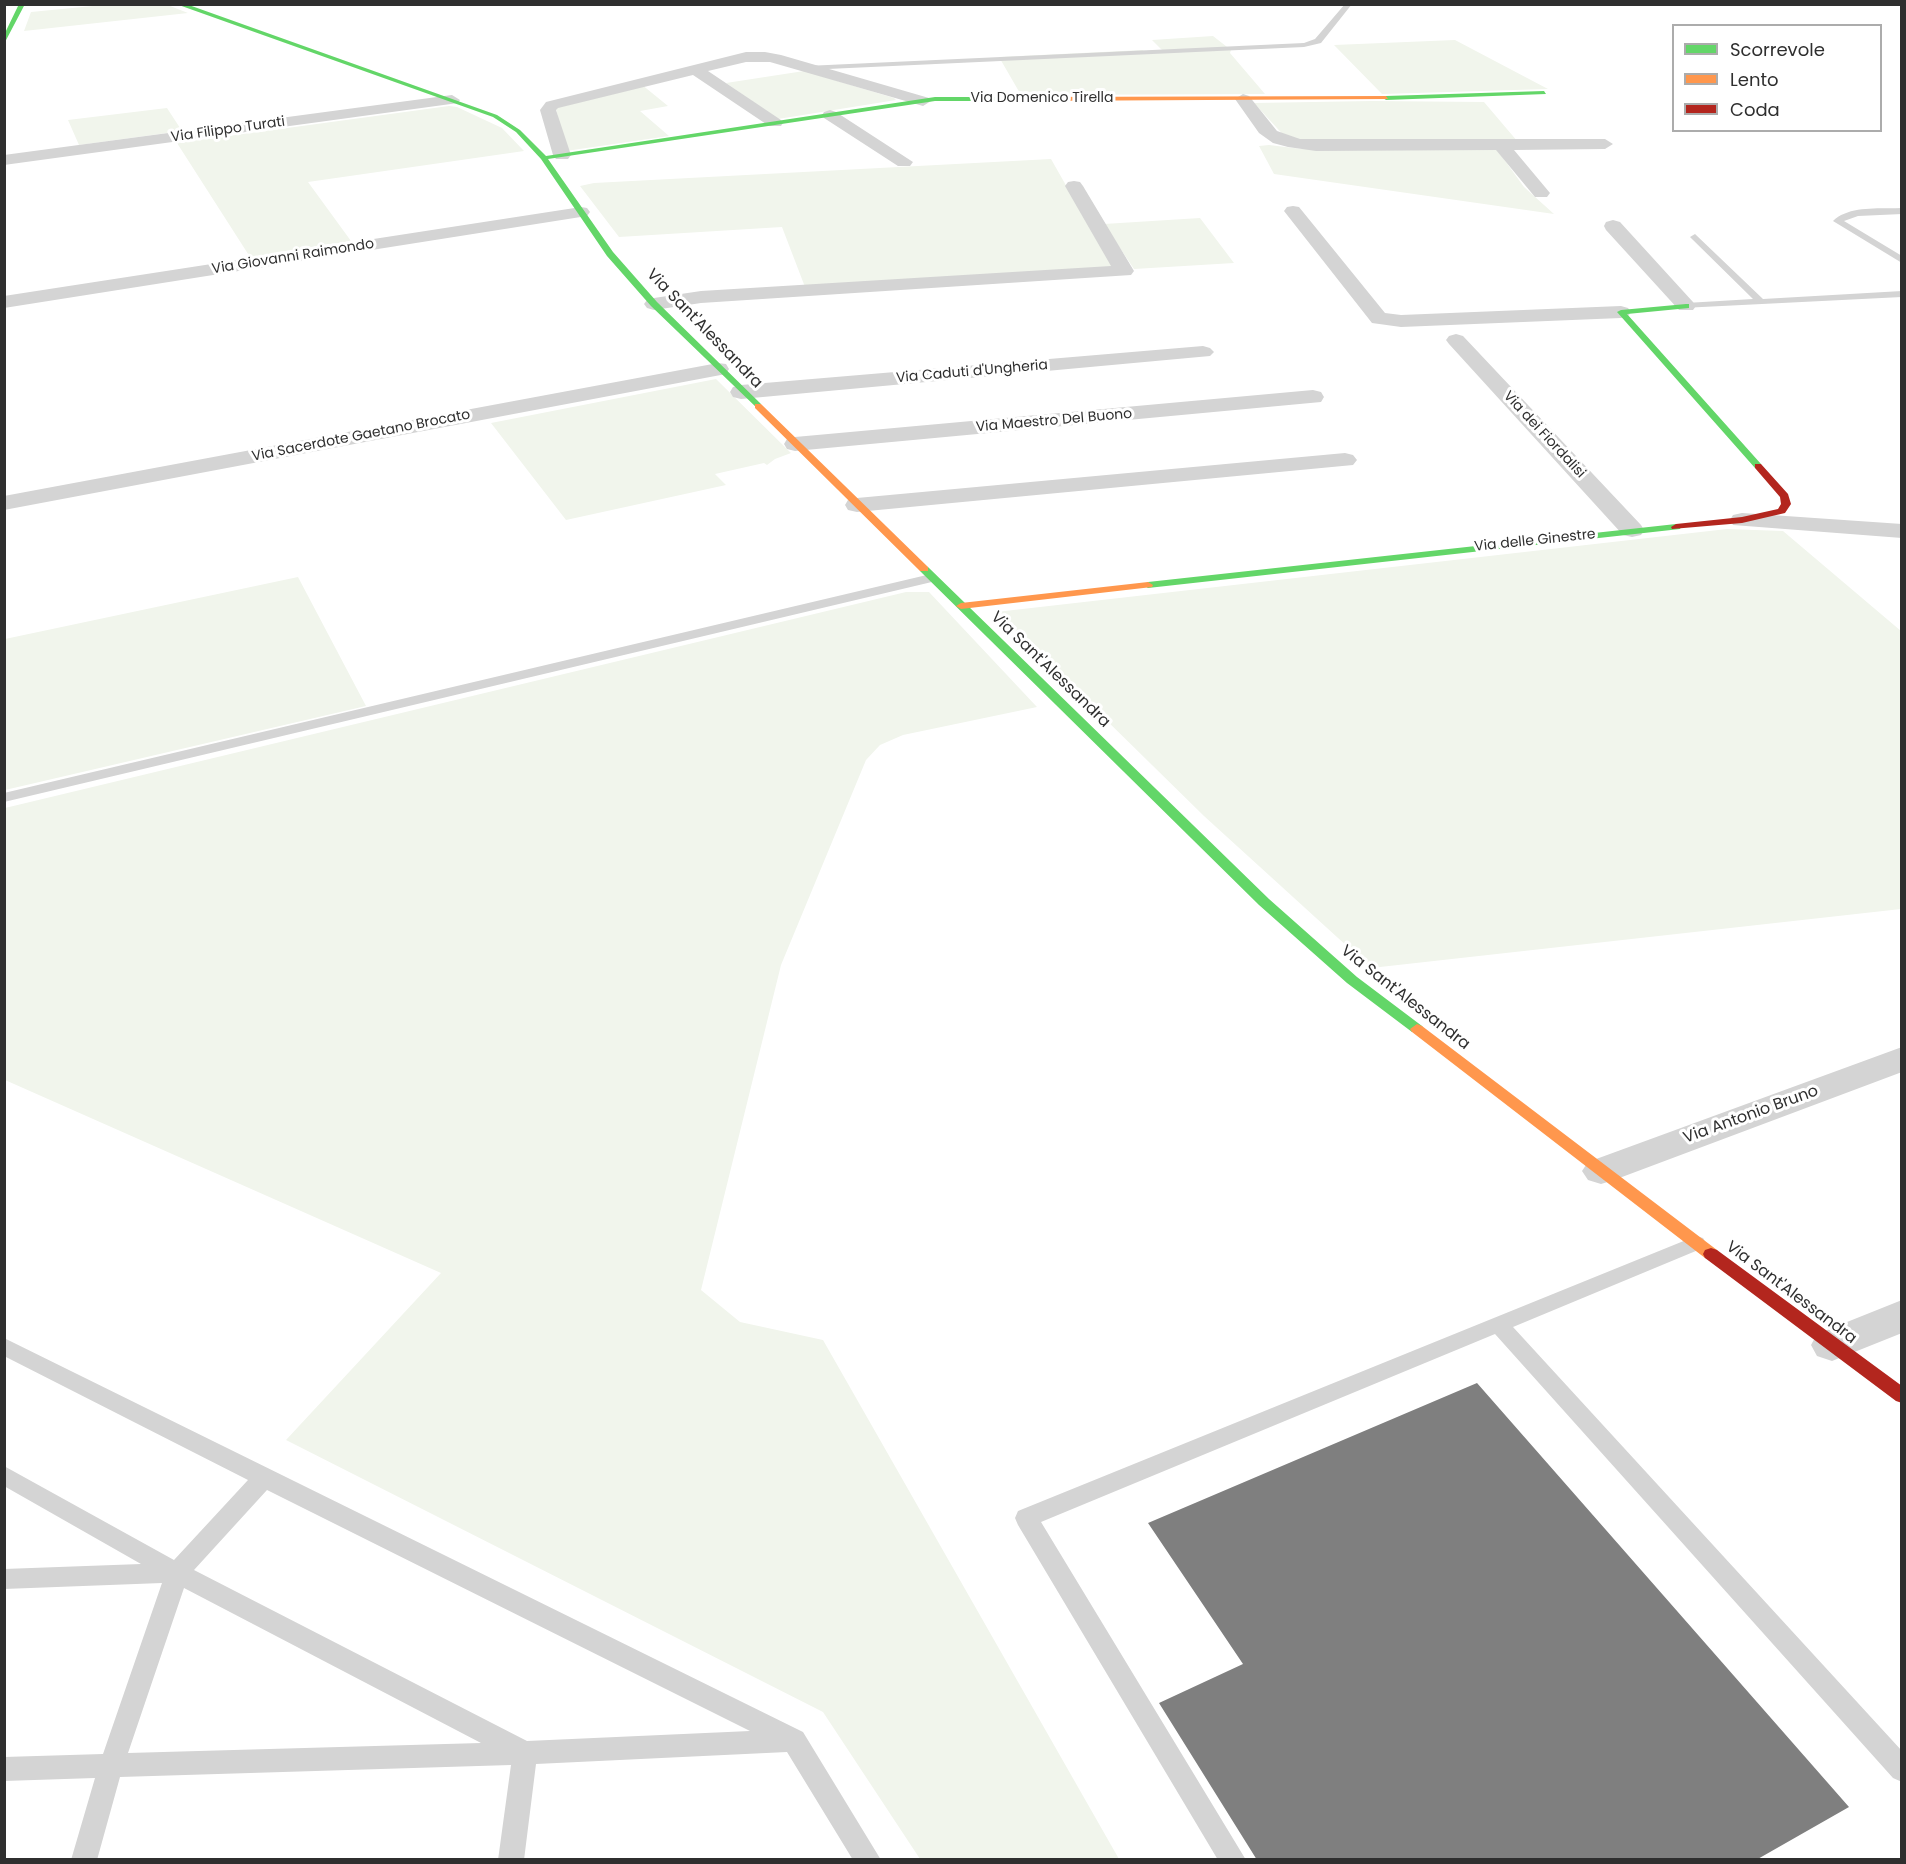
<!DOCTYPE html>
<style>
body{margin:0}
#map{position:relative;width:1906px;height:1864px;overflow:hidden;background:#fff;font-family:Poppins,sans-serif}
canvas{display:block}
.frame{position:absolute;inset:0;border:6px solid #2f2f2f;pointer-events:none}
.legend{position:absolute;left:1672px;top:24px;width:210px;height:108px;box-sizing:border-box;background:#fff;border:2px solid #acacac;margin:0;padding:8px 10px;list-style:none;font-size:18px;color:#2f2f2f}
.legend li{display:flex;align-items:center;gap:12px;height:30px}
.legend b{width:30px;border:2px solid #acacac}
</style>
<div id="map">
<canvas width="1906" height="1864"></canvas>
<div class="frame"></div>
<ul class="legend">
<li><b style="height:8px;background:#63d668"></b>Scorrevole</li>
<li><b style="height:8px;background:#ff974d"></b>Lento</li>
<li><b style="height:8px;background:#b3261e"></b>Coda</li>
</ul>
</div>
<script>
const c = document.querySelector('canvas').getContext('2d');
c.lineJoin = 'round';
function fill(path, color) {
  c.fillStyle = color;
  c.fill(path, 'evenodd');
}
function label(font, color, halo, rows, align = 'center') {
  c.font = font + ' Poppins,sans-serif';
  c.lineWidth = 6;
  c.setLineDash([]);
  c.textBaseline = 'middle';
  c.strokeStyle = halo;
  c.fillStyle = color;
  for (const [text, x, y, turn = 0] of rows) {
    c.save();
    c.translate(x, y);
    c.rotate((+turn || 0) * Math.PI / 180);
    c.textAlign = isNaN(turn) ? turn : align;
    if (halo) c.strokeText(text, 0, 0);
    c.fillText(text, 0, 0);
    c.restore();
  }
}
fill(new Path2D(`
 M165,4L188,13L24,31L31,12L103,5Z
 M1213,36L1231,50L1230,53L1265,94L1021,95L999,57L1143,50L1146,54L1164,52L1152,40Z
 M1455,40L1548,89L1382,94L1334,45Z
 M804,71L894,98L896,100L778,119L726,83Z
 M641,84L668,106L640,111L669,136L566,151L556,109L562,105Z
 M1372,101L1484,102L1518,142L1288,140L1254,103Z
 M449,106L457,107L502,128L524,151L308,182L351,241L250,257L177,143Z
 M167,108L182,131L79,145L68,120Z
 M1269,145L1302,149L1495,147L1524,187L1554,214L1274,174L1259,146Z
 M1051,159L1113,268L805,287L782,227L619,237L580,186L594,183Z
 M1200,218L1234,263L1134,269L1104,224Z
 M716,379L791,453L775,459L767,465L764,463L715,474L726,485L566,520L491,423Z
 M1727,529L1783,531L1901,631V909L1371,968L1204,816L996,612Z
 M298,577L366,706L5,790V639Z
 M906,592H929L1037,707L903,735L880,745L866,760L781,965L701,1290L740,1322L823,1340L1119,1859H920L823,1712L286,1440L441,1273L5,1080V808Z`), '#f1f5ec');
fill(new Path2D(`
 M1477,1383L1849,1807L1756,1860H1257L1159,1703L1243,1664L1148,1523Z`), '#7f7f7f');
fill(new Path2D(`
 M1345,4H1352L1321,43L1304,47L806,70L802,68L806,66L1304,43L1315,39Z
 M1902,208V214L1858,216L1844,221L1902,256V263L1833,221C1849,205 1881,209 1902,208Z
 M1695,234L1763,299L1902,291V297L1682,308L1681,306L1686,303L1753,299L1692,239L1690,237Z
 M931,574L936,575L937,578L936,581L4,802V793Z
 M1696,1236L1703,1238L1706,1243L1703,1248L1513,1327L1902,1751V1782L1893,1778L1495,1334L1041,1522L1246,1860H1218L1018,1525L1015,1518L1018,1511Z
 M4,1338L803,1732L881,1860H853L787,1752L536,1764L524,1860H498L511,1765L120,1777L97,1860H71L95,1778L4,1781V1757L103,1754L162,1583L4,1589V1569L141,1564L4,1486V1466L174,1560L248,1480L4,1356ZM267,1490L750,1731L527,1741L194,1570ZM184,1588L481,1743L128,1753Z`), '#d4d4d4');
fill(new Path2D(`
 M746,52H765L781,55L929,98L931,101L923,106L770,62H746L708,71L781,120L783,123L781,126H769L693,75L558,108L556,110L571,155L568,159H556L553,155L540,110L546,102Z
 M1243,94L1249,96L1277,131L1300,139H1605L1613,144L1605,149L1514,150L1550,193L1547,197H1535L1496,150L1316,151L1288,147L1273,143L1259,133L1235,99Z
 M452,95L460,100L458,103L4,165V155Z
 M830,110L836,112L913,162L910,166H898L824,118L822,115L824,112Z
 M1074,181L1080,182L1083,186L1134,271L1131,275L701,303L654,310L647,308L644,304L647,300L654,298L701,291L1111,266L1065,186L1068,182Z
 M1293,206L1299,207L1385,313L1401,315L1621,306L1628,308L1631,312L1628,316L1621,318L1401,327L1372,323L1284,211L1287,207Z
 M581,207L587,208L590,212L587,216L4,308V296Z
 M1613,220L1620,222L1693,302L1696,306L1693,310H1679L1606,230L1604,226L1606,222Z
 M1456,334L1463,336L1641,525L1644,530L1641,535L1632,537L1623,535L1449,344L1446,340L1449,336Z
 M1203,346L1210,348L1214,352L1210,356L741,399L733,397L730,392L733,387L741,385Z
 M718,363L726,364L729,369L726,374L4,510V496Z
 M1313,390L1321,392L1324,397L1321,402L795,451L787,449L784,444L787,439L795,437Z
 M1345,453L1353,455L1357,460L1353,465L857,512L848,510L845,505L848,500L857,498Z
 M1742,513L1902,524V538L1733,525L1730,520L1733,515Z
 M1902,1047V1072L1614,1180L1601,1184L1588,1180L1582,1171L1588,1162Z
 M1902,1300V1333L1832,1361L1817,1356L1811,1345L1817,1334Z`), '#d4d4d4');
fill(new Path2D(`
 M19,4H25L4,44V35Z
 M176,4H186L497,115L520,130L546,156L935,97H1026L1029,99L1026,101H935L548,159L613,252L657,302L761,404V408L758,409L651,306L607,256L541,159L516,132L493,117Z
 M1544,91L1546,94L1386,100L1383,98L1386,96Z
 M1686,304H1689V308L1627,314L1761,464V468H1755L1617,312L1621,310Z
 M1676,524L1681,527L1680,529L1148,588L1143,585L1148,582Z
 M924,566L928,567L1269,899L1357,977L1422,1026L1424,1029L1422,1032H1412L1347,983L1259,905L920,571V567Z`), '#63d668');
fill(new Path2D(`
 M1386,96L1388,99L1026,101L1023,99L1026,97Z
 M755,404H761L928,567V571H920L755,408Z
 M1148,582L1153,585L1152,587L961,609L956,606L961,603Z
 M1417,1024L1422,1026L1717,1250L1719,1254L1717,1258L1711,1260L1705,1258L1412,1032L1410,1029Z`), '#ff974d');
fill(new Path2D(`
 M1755,464H1761L1788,494L1791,504L1785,513L1742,523L1672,529L1671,527L1676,524L1742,517L1778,509L1781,504L1780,497L1755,468Z
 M1711,1248L1717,1250L1902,1386V1403L1896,1401L1705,1258L1703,1254L1705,1250Z`), '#b3261e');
label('14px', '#2f2f2f', '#fff', [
 ["Via Domenico Tirella",1042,98],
 ["Via Filippo Turati",228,130,-8],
 ["Via Giovanni Raimondo",293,257,-9],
 ["Via Caduti d'Ungheria",972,372,-5],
 ["Via Maestro Del Buono",1054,421,-5],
 ["Via dei Fiordalisi",1544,435,47],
 ["Via Sacerdote Gaetano Brocato",361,436,-11],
 ["Via delle Ginestre",1535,541,-6]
]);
label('16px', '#2f2f2f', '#fff', [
 ["Via Sant'Alessandra",704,329,46],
 ["Via Sant'Alessandra",1050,670,44],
 ["Via Sant'Alessandra",1405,998,38],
 ["Via Antonio Bruno",1751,1115,-20],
 ["Via Sant'Alessandra",1791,1293,37]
]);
</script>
